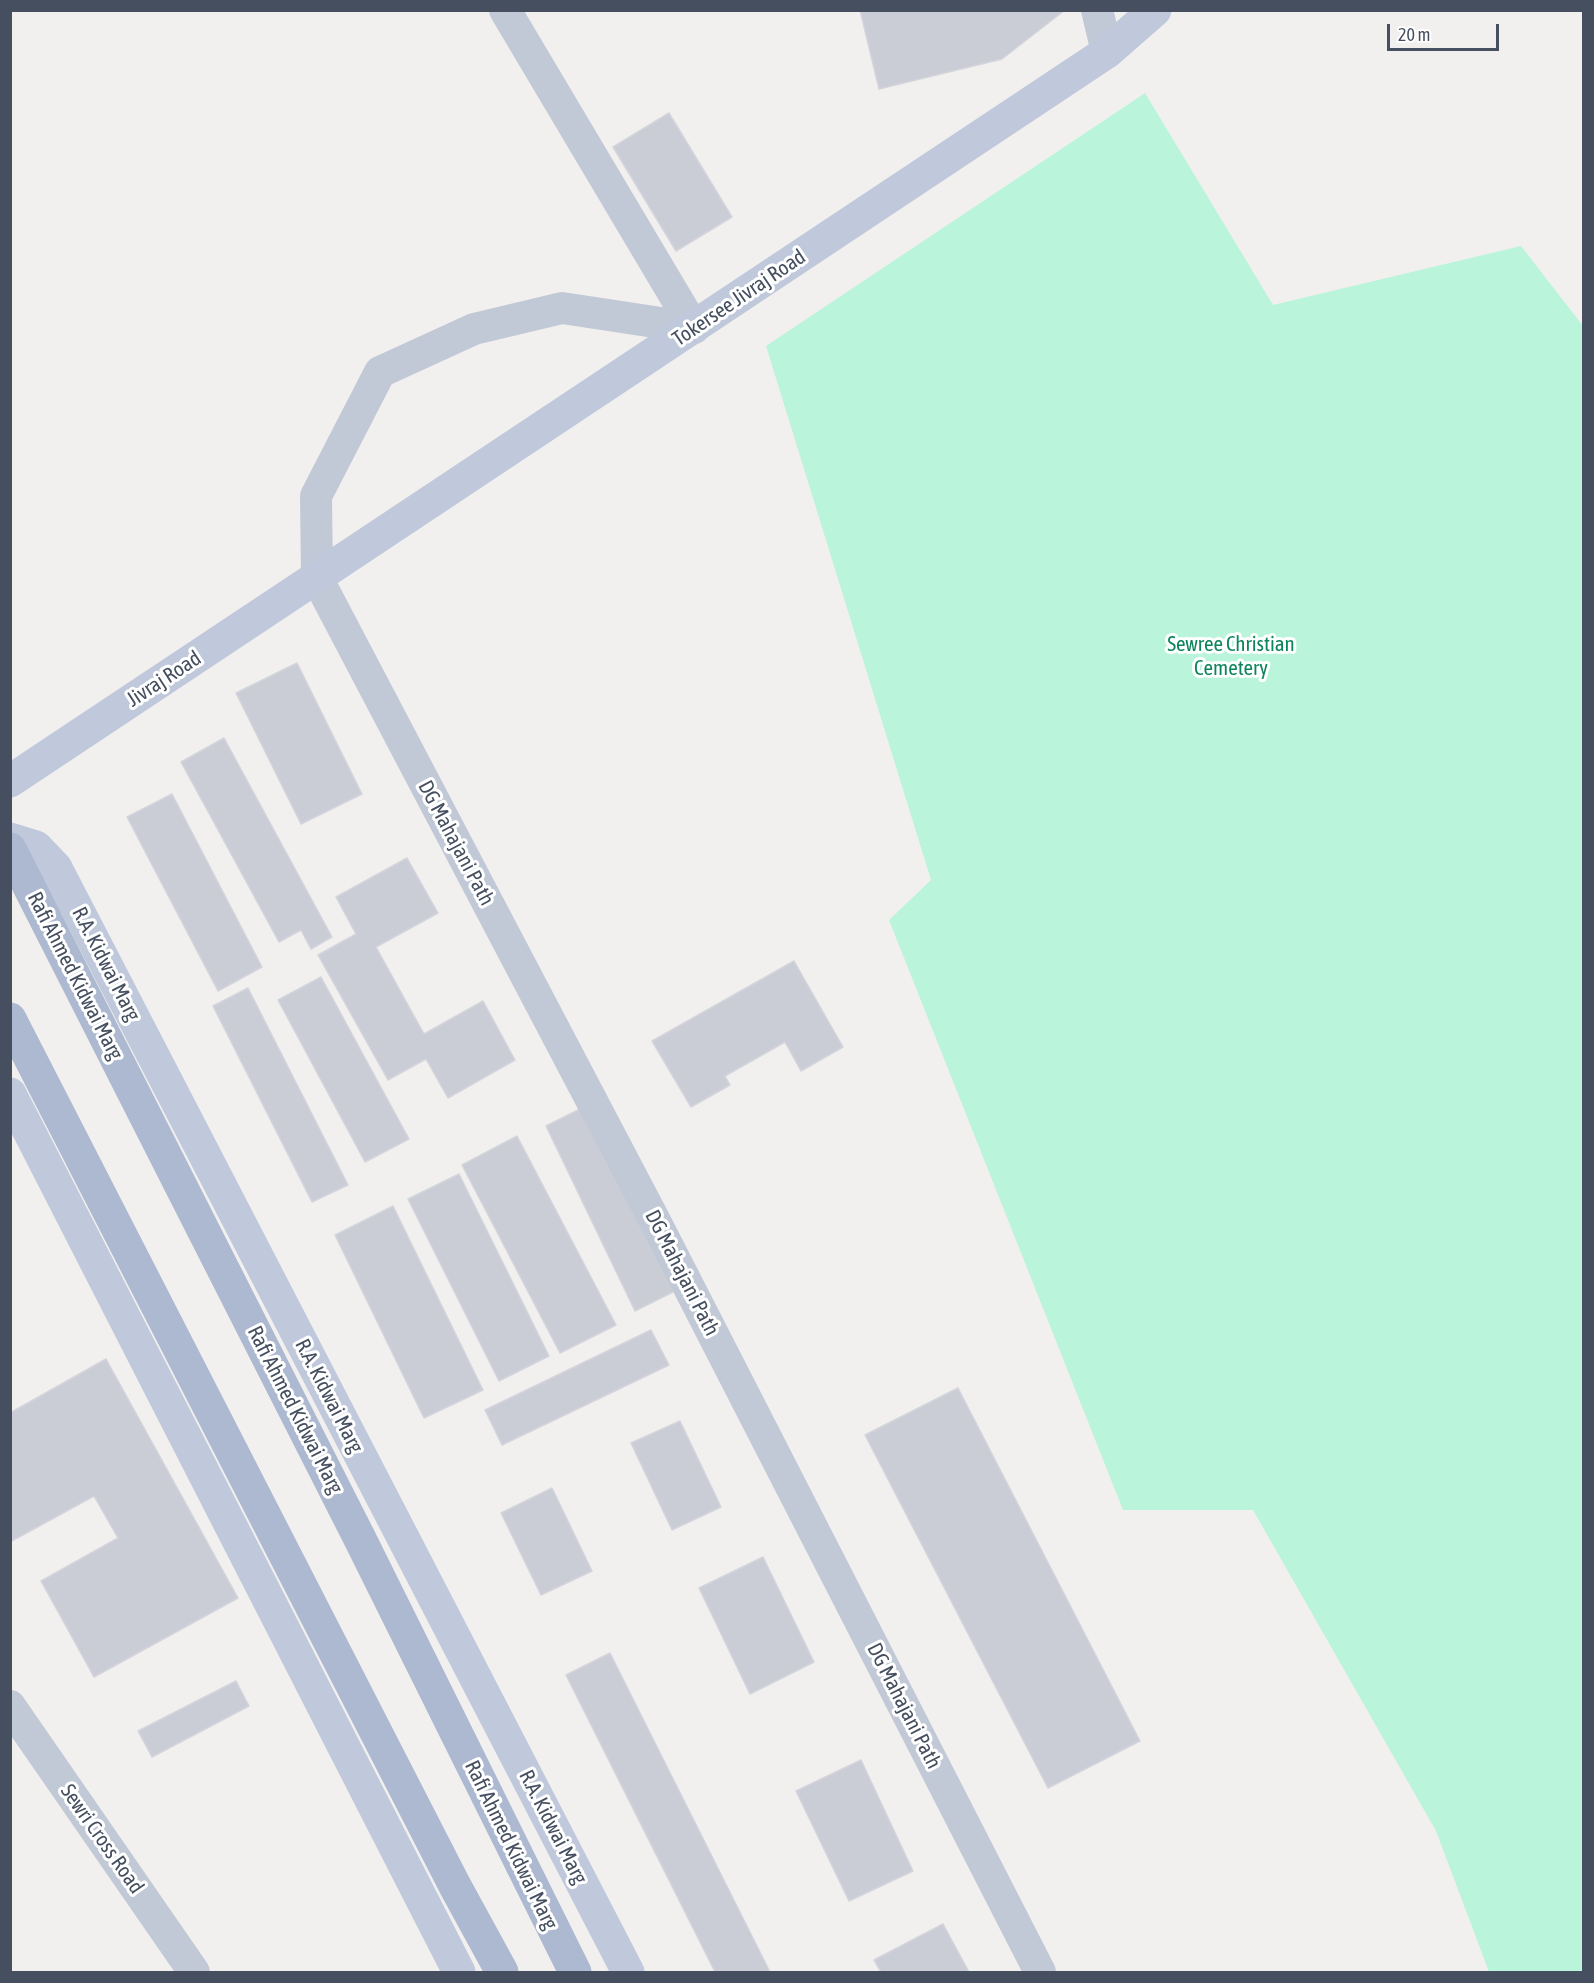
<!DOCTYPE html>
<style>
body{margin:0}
#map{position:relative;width:1594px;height:1983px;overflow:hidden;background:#f2f0ef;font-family:"Asap Condensed",sans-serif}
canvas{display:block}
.frame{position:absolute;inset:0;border:12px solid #454f5f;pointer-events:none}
.scale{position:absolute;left:1387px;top:24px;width:112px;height:27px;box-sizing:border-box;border:3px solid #454f5f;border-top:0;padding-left:8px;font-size:18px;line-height:21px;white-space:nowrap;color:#454f5f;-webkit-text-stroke:4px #fff;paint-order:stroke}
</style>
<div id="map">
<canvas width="1594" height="1983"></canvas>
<div class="frame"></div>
<div class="scale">20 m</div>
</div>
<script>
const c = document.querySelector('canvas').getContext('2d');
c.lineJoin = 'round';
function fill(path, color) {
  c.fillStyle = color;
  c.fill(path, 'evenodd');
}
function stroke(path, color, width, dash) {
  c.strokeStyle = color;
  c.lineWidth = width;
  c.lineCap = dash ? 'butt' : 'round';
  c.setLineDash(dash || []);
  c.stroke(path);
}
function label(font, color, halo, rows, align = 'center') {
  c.font = font + ' "Asap Condensed",sans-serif';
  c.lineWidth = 6;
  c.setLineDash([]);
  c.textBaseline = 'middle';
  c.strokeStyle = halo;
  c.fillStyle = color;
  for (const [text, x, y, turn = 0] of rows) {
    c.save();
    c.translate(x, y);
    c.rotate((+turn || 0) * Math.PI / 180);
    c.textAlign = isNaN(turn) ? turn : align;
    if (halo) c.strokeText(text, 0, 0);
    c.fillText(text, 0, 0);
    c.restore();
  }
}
fill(new Path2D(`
 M1145,93L1273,305L1521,246L1583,326V1972H1489L1436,1831L1253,1510H1123L889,920L931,880L766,346Z`), '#baf4da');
const building = new Path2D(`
 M860,10H1065L1002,59L879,89Z
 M669,113L732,217L676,251L613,147Z
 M297,663L362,794L301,824L236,693Z
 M224,738L332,937L311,949L301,930L279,942L181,762Z
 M172,794L262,967L218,991L127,817Z
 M407,858L438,913L376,947L424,1034L483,1001L515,1060L448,1098L426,1059L388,1080L318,955L356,934L336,897Z
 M794,961L843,1047L801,1071L785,1042L725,1076L730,1085L691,1107L652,1041Z
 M321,977L409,1139L365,1162L278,1000Z
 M248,988L348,1185L312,1202L213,1006Z
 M586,1106L675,1291L635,1311L546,1126Z
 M517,1136L616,1325L560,1353L462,1165Z
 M459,1174L549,1356L499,1381L408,1199Z
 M393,1206L483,1390L424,1418L335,1235Z
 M651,1330L669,1365L502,1445L485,1410Z
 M106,1359L238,1598L94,1677L41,1581L118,1538L94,1496L10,1542V1413Z
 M958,1388L1140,1741L1048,1788L865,1435Z
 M680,1421L721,1507L672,1530L631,1443Z
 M552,1488L592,1571L541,1595L501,1513Z
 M763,1557L814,1662L750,1694L699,1588Z
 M610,1653L770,1972H715L566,1675Z
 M236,1681L249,1706L152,1757L138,1731Z
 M861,1760L913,1871L849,1901L796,1791Z
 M943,1924L969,1972H881L874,1960Z`);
fill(building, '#cbcdd6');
stroke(building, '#d3d4dc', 1.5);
stroke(new Path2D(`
 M505,10L694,328
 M1097,10L1107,52
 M694,328L562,308L474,329L380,372L316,496L317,578L657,1225L1040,1972
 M10,1706L194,1972`), '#c2c9d6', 32);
stroke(new Path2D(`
 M10,781L1107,52L1155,10
 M10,839L36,847L56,868L628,1972
 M10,1094L459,1972`), '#c0c9db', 33);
stroke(new Path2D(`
 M10,849L361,1541L575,1972
 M10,1019L455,1886L502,1972`), '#adb9d1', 33);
label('21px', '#454f5f', '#fff', [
 ["Tokersee Jivraj Road",739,298,-34],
 ["Jivraj Road",164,679,-33],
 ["DG Mahajani Path",456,843,62],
 ["R.A. Kidwai Marg",106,964,63],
 ["Rafi Ahmed Kidwai Marg",75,976,63],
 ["DG Mahajani Path",682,1273,63],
 ["R.A. Kidwai Marg",329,1396,63],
 ["Rafi Ahmed Kidwai Marg",295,1410,63],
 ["DG Mahajani Path",904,1706,63],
 ["R.A. Kidwai Marg",553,1827,63],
 ["Sewri Cross Road",102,1839,55],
 ["Rafi Ahmed Kidwai Marg",511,1845,64]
]);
label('21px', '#0d845d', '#fff', [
 ["Sewree Christian",1231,644],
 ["Cemetery",1231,668]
]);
</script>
